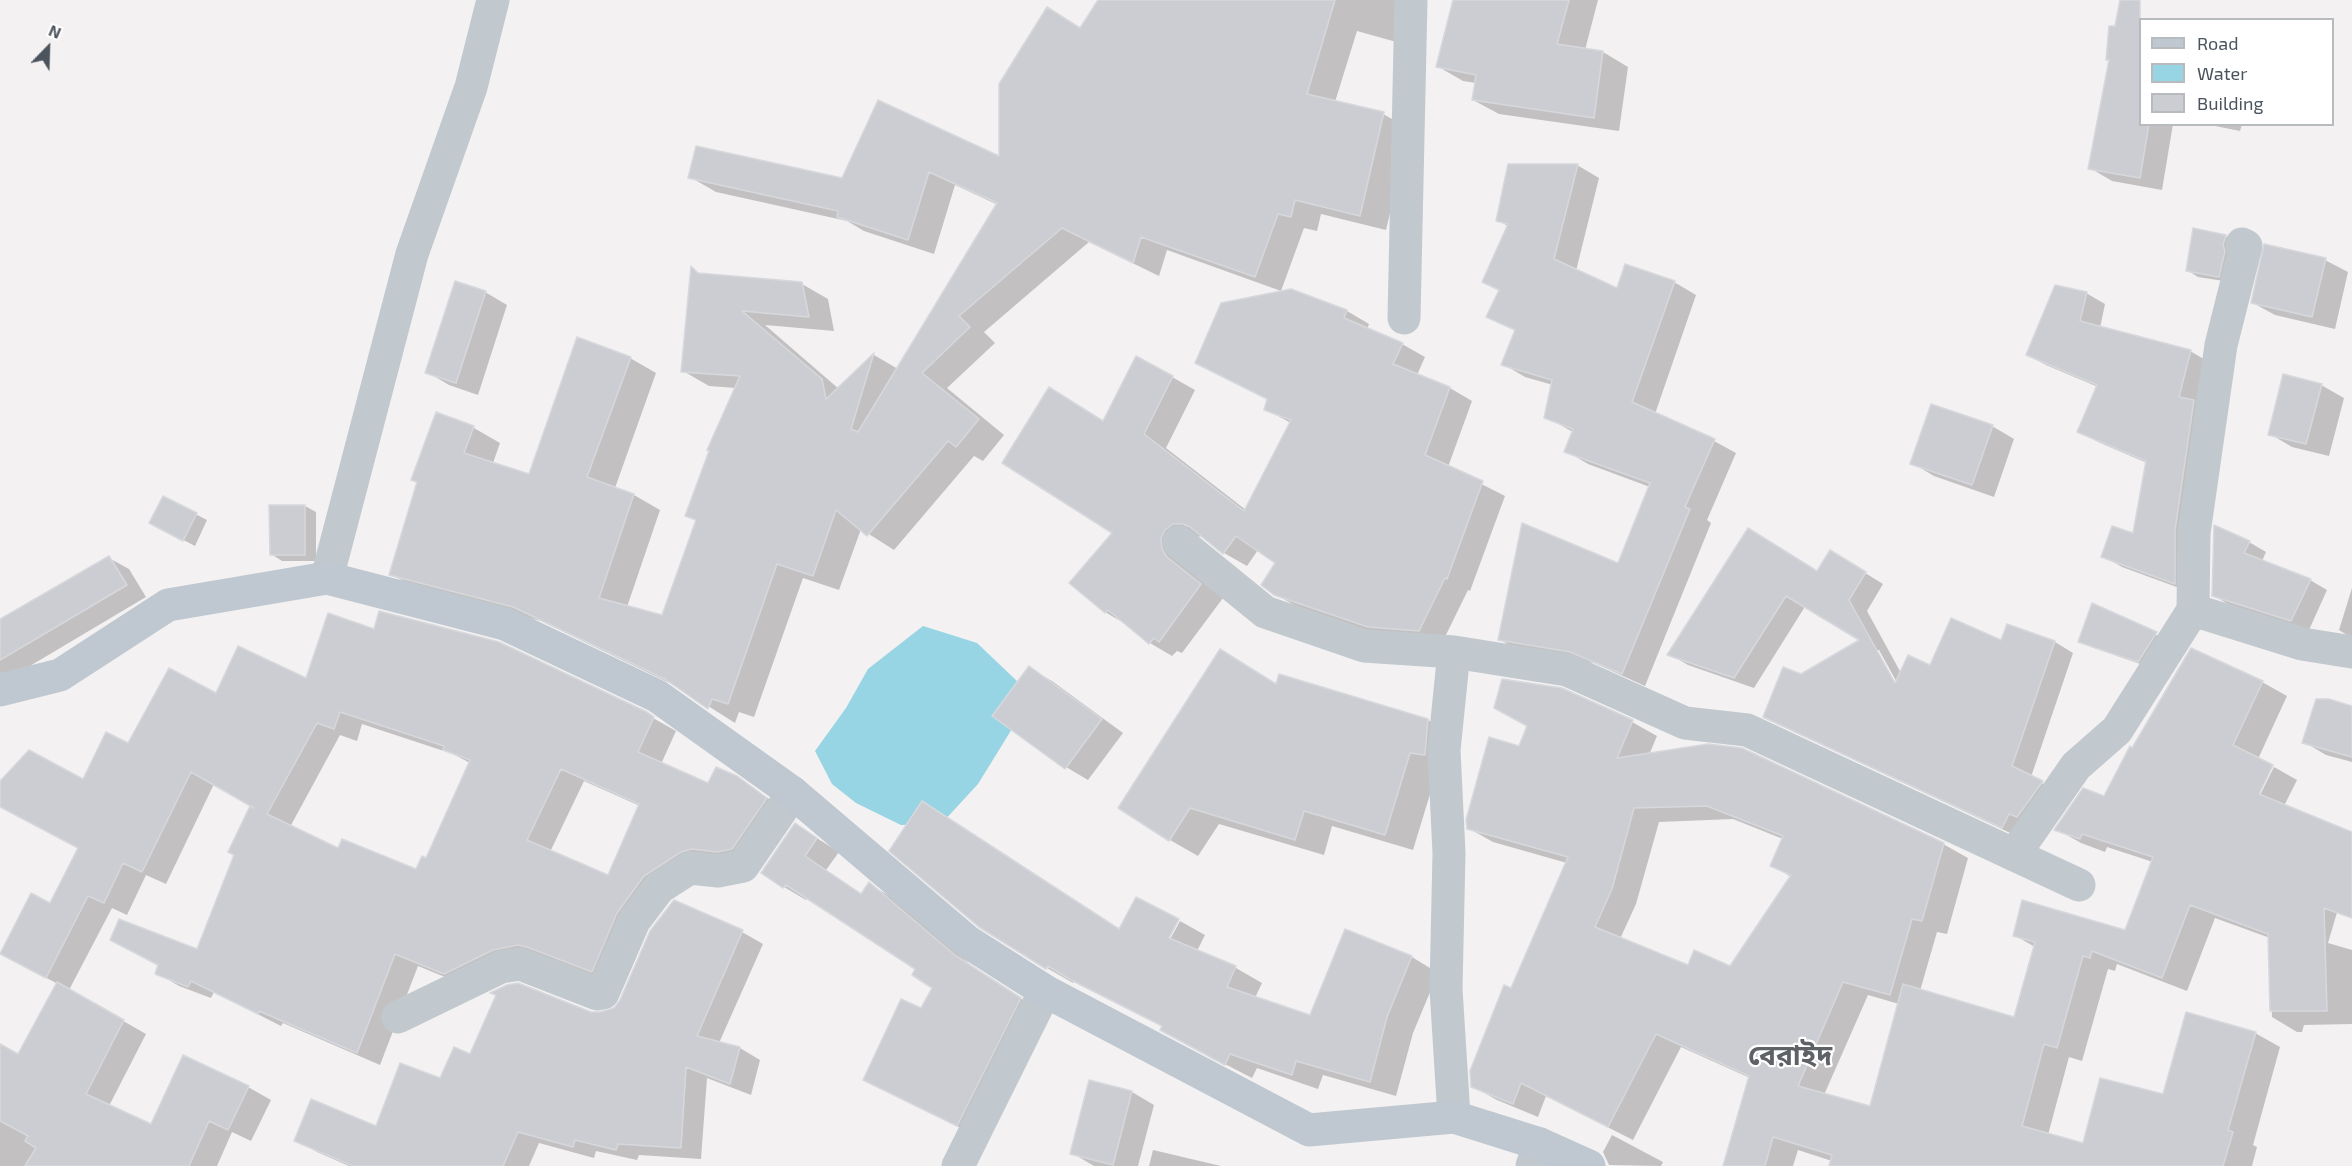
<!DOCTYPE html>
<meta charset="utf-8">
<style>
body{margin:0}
#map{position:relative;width:2352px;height:1166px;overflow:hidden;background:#f3f1f1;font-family:"Exo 2",sans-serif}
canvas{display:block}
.legend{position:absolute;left:2139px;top:18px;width:195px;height:108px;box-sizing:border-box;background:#fff;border:2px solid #b7bbbe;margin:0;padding:8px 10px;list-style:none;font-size:18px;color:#4b545d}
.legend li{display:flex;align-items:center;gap:12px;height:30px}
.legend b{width:30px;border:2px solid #b7bbbe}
.north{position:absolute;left:18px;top:18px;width:60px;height:60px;-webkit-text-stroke:4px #fff;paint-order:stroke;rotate:23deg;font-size:16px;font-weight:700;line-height:24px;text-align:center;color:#4b545d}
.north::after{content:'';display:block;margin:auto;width:21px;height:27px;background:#4b545d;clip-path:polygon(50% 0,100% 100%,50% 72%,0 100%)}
</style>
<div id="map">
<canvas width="2352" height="1166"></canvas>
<ul class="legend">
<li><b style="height:8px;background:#bfc8d0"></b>Road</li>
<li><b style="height:16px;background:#97d4e4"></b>Water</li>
<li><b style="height:16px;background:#cccdd3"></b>Building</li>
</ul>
<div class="north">N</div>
</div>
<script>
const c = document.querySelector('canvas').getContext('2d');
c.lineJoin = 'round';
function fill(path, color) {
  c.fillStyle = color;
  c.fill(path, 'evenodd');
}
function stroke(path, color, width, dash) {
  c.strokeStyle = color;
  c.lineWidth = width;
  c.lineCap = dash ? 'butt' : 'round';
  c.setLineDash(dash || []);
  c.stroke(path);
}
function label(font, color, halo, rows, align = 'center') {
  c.font = font + ' "Exo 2","Noto Sans Bengali",sans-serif';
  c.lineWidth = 4.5;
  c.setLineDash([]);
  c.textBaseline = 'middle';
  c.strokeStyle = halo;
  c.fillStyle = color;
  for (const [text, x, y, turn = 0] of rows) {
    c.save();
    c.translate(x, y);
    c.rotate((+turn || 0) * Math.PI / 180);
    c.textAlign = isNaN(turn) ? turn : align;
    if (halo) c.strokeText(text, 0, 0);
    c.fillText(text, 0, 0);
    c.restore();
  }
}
fill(new Path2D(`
 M923,626L977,643L1018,682L1015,724L978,784L942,823L901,825L856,803L832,784L815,751L846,708L868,669Z`), '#97d4e4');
fill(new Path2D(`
 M1099,0H1412L1407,45L1357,31L1335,102L1383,114L1410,129L1386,230L1321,214L1317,231L1304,228L1281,291L1167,250L1159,276L1089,242L984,332L995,343L947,388L1004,435L983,461L974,456L894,550L861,529L839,590L803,578L754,717L739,712L735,723L678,687L541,621L417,589L391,574L437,414L474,428L500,443L493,463L530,476L630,358L656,373L615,488L634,495L660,510L627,607L663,617L697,521L687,515L736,388L709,386L683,371L692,269L702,275L802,284L828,299L834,331L765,325L839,389L874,355L898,369L998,205L955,185L934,254L864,231L847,221L716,192L690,177L842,180L1001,159Z
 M1455,0H1598L1585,50L1603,52L1628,67L1619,131L1499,114L1473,100L1476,83L1463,81L1437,66Z
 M2111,27L2140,30V124H2173L2162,190L2112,181L2090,168L2110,61L2107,59Z
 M2205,124H2242L2240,131Z
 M1577,165L1599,178L1576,271L1618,290L1674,282L1696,295L1655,414L1714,441L1736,453L1707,520L1711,523L1645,686L1594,663L1521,652L1499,639L1619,565L1650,487L1588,464L1566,451L1573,432L1546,417L1553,385L1525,377L1503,364L1516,331L1488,316L1500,290L1509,227L1498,220Z
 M2225,236L2236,243L2230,282L2198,277L2187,270Z
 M2325,260L2348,272L2335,329L2275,315L2253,303Z
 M1291,290L1347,311L1369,324L1367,329L1402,344L1425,357L1417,375L1450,388L1472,401L1448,467L1505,496L1470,591L1468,590L1442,643L1392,640L1299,608L1275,594L1277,563L1258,550L1247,566L1224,553L1204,536L1196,537L1223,598L1182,653L1177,651L1172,656L1150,643L1129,626L1105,612L1114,533L1104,422L1172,377L1195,390L1166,448L1246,510L1291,423L1265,409L1269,400L1197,363Z
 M485,292L507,305L478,395L449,385L427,372Z
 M2086,293L2105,304L2100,328L2190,351L2209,362L2193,593L2122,567L2103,556L2134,535L2147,463L2098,442L2079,431L2098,387L2046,365L2027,355Z
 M2321,385L2344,398L2329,456L2292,447L2270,434Z
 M1992,426L2014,439L1994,497L1934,476L1912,463Z
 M164,498L207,520L195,546L162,529Z
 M305,506L316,512V561H282L271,554Z
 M2249,542L2266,552L2262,561L2310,580L2327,590L2309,630L2231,606L2213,595Z
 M109,558L129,569L146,597L3,682L0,680V621Z
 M1849,563L1883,584L1867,611L1901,673L1931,667L2002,642H2055L2073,653L2031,777L2060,793L2021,838L1784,727L1765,716L1801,675L1862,640L1806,605L1754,688L1688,665L1669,654L1818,572ZM1875,650H1879L1900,688L1897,690Z
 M2352,588V638L2339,630Z
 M2093,605L2167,640L2149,667L2091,647L2080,641Z
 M1221,651L1278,685L1428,720L1456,737L1438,768L1413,850L1332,826L1324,855L1219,824L1198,856L1170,840Z
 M1029,668L1052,681L1123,733L1088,780L1066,767Z
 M307,680L653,718L676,731L661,764L709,785L737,778L789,812L755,862L667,889L615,984L551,959L467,986L418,966L380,1065L283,1023L281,1026L214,992L211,998L179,986L157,973L159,965L111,940L198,951L258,809L214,784L166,884L146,875L127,915L112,908L69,990L146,1034L109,1106L152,1126L248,1087L271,1100L251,1141L232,1132L217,1166H0V1046L18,1056L58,984L24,966L51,905L80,848L0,806V783L84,781L129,745L217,695ZM362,724L453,754L470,763L427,860L417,871L339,851L290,827L340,735L357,741ZM584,781L640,806L609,877L550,852Z
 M2262,682L2287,696L2258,759L2254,800L2257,801L2274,767L2297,780L2284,806L2352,836V862L2328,943L2352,950V1024L2304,1025L2302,1032H2297L2272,1017L2270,938L2215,918L2187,991L2117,964L2115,971L2108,969L2082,1061L2069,1057L2048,1135L2084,1145L2164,1096L2255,1033L2280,1047L2253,1145L2257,1147L2252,1166H1830L1832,1161L1798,1150L1793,1166H1725L1750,1078L1681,1047L1633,1140L1546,1096L1538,1117L1497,1100L1472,1086L1567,863L1493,842L1468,828L1520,748L1632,722L1657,736L1649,755L1943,844L1968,858L1947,934L1937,932L1920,991L2015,1018L2035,947L2014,935L2126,931L2153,862L2107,847L2105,852L2081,843L2056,829L2105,798L2133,750ZM1733,819L1783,839L1772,865L1791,877L1731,968L1688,967L1620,939L1636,904L1659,822ZM1868,995L1899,1004L1871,1108L1824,1095Z
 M2352,708V762L2326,755L2304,742Z
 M923,803L1121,930L1167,945L1180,921L1205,935L1197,951L1236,968L1262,983L1255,998L1311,1017L1346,931L1412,957L1438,973L1413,1033L1396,1096L1323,1075L1318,1089L1257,1068L1252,1078L1188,1045L1164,1027L1074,981L1073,983L1047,968L980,926Z
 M796,825L839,852L826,870L862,894L869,884L891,897L978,971L1042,1012L980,1138L865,1079L922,1010L934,988L917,968L808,897L806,900L784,887Z
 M675,902L742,932L763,944L719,1043L740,1048L760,1060L751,1095L707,1078L701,1159L639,1155L637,1160L596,1151L594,1158L539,1143L529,1166H349L317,1152L296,1140L377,1128L471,1056L590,1013L600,1014L615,1009Z
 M1132,1092L1154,1105L1138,1166H1094L1072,1153Z
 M1612,1135L1663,1162L1661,1166L1609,1165L1603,1152Z
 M1153,1150L1221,1166H1149Z`), '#0003');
const building = new Path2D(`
 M1098,0H1335L1307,94L1384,112L1360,216L1295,200L1291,217L1278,214L1255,277L1141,237L1133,263L1062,228L959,316L970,327L922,373L979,419L956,447L948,441L867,536L836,510L813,576L777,564L728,704L712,699L708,709L665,679L513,607L389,575L417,482L411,480L436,412L474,426L464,453L529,474L577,337L631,357L587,477L634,494L599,598L662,615L696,520L685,516L709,451L707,450L740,376L681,372L691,266L698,273L802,282L809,317L742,311L822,379L826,399L874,353L851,429L858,432L997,203L929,172L908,240L837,217L838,211L688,178L696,146L842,178L878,100L999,156V84L1047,7L1080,28Z
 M1453,0H1569L1557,44L1603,51L1594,118L1472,100L1476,75L1436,67Z
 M2120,0H2140V124H2149L2140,178L2088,169L2109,60H2106L2109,26H2115Z
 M1508,164H1578L1554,259L1617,288L1625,264L1675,281L1632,402L1715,439L1685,507L1690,509L1622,674L1570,652L1498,640L1522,523L1618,563L1650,483L1564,452L1573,429L1544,418L1552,380L1501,365L1515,330L1486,317L1499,290L1482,282L1508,224L1496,221Z
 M2193,228L2226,235L2223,245L2225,251L2219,277L2186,271Z
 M2264,244L2326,258L2312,317L2251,303Z
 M455,281L486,291L456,383L425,373Z
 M2055,285L2087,292L2080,321L2191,350L2179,397L2194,400L2175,530V584L2101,557L2112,526L2133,533L2146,461L2077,432L2097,385L2026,355Z
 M1291,289L1347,310L1344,318L1403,343L1393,364L1450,387L1425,455L1483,481L1447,579L1445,578L1419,631L1368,627L1274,595L1261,585L1275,563L1236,536L1223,554L1190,527L1183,524H1173L1165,530L1161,538L1162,549L1167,557L1201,584L1159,642L1154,638L1149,644L1108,610L1105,613L1069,583L1112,533L1002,463L1049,387L1103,421L1136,356L1173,376L1144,434L1244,511L1291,420L1264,410L1267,399L1195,363L1221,303Z
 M2283,374L2322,384L2306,444L2268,435Z
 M1931,404L1993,425L1972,485L1910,464Z
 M163,496L197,513L183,541L149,523Z
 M269,505H305V555H270Z
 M2214,525L2250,541L2244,553L2311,579L2291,621L2212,596Z
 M1748,528L1817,571L1830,550L1866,572L1849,600L1895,683L1908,655L1930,665L1951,618L2001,640L2007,624L2055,641L2012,766L2043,781L2017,817L2009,814L2002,828L1763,717L1783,667L1801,674L1859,640L1786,596L1734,678L1667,655Z
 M109,556L127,585L0,660V619Z
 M2092,603L2157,632L2138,662L2078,642Z
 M379,611L499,642L647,712L654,717L638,752L708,783L716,767L737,776L767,798L732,849L717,852L692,849L681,852L644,876L617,913L592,972L527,947L518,945L493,950L444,974L395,954L357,1053L259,1011L258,1014L191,981L188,987L155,974L158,965L110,940L119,919L197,949L234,855L228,852L250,806L254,808L191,772L142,872L123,863L104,903L88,896L46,978L0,954L31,893L50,903L78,848L0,807V781L29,750L83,779L106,732L128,743L169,668L216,693L238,646L306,678L328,613L374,629ZM340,712L444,746L443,750L470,760L426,858L422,856L416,869L342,839L338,848L267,814L317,723L334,729ZM561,769L639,804L608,875L527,840Z
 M2191,648L2263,681L2233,745L2273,765L2259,794L2352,832V918L2324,908L2327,1011H2270L2268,934L2190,905L2162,978L2092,951L2090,958L2083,956L2057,1048L2044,1044L2022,1126L2083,1143L2100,1078L2163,1094L2186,1012L2256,1032L2228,1130L2233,1132L2223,1166H1829L1832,1155L1773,1137L1765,1166H1723L1749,1076L1656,1034L1608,1127L1521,1083L1513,1104L1471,1087L1470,1071L1504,985L1511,988L1568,857L1467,829L1466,820L1489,737L1519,746L1527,726L1494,708L1502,679L1562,688L1633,720L1617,758L1708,744L1742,748L1944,843L1922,921L1912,919L1890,995L1843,982L1798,1086L1870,1106L1903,984L2014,1017L2035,942L2013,936L2022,900L2125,930L2153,857L2082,834L2080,839L2054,830L2083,788L2104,796L2130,746L2132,748ZM1707,806L1783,836L1770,866L1791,875L1730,966L1694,950L1688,965L1595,927L1612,889L1634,808Z
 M1220,649L1276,684L1279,674L1428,719L1425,755L1410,753L1385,835L1304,811L1295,840L1190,808L1169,841L1118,808Z
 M1029,666L1102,719L1065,769L992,716Z
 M2316,699H2329L2352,706V757L2302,743Z
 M922,801L1119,929L1136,897L1179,919L1169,938L1236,966L1227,987L1310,1015L1345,929L1412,956L1387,1017L1370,1082L1296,1061L1292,1075L1230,1054L1225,1065L1160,1030L1162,1026L1071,980L1048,966L1046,969L979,927L889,851Z
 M795,823L817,838L805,856L861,894L869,882L956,956L1021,998L957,1126L863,1080L901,999L921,1008L932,988L912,975L915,969L786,885L783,888L761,873Z
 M674,900L743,930L697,1036L740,1047L730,1084L686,1067L681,1148L618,1144L616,1150L575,1140L573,1147L518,1132L503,1166H353L294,1141L311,1099L376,1126L400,1063L440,1078L454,1047L470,1054L496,995L490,993L507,985L518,983L591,1012H600L614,1008L620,1000L650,931Z
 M57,982L124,1020L86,1094L151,1124L183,1055L249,1086L228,1130L209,1121L189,1166H25L36,1148L25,1141L28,1136L0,1121V1044L18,1054Z
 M1089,1080L1132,1091L1113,1165L1070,1154Z`);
fill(building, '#cccdd3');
stroke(building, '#d6d8dc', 1.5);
stroke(new Path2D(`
 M1404,318L1411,0
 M1179,542L1265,612L1364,646L1454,652L1567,670L1685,723L1747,730L2079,885
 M327,578L412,254L471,87L493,0
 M2193,610L2302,644L2352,652
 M1454,652L1444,750L1449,853L1446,989L1454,1117
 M2014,855L2076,766L2117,730L2193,610L2194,533L2221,345L2246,246L2242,244
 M398,1017L501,967L520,964L597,994L603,993L634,921L659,888L690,868L718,871L743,866L793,793
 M958,1166L1045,991
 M1532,1166L1540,1144`), '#c1c8ce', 33);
stroke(new Path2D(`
 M0,690L60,675L168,605L327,578L505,624L657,696L793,793L968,942L1045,991L1309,1130L1454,1117L1540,1144L1589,1166`), '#bfc8d0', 33);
label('bold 28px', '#5e6165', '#fff', [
 ["বেরাইদ",1790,1056]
]);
</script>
